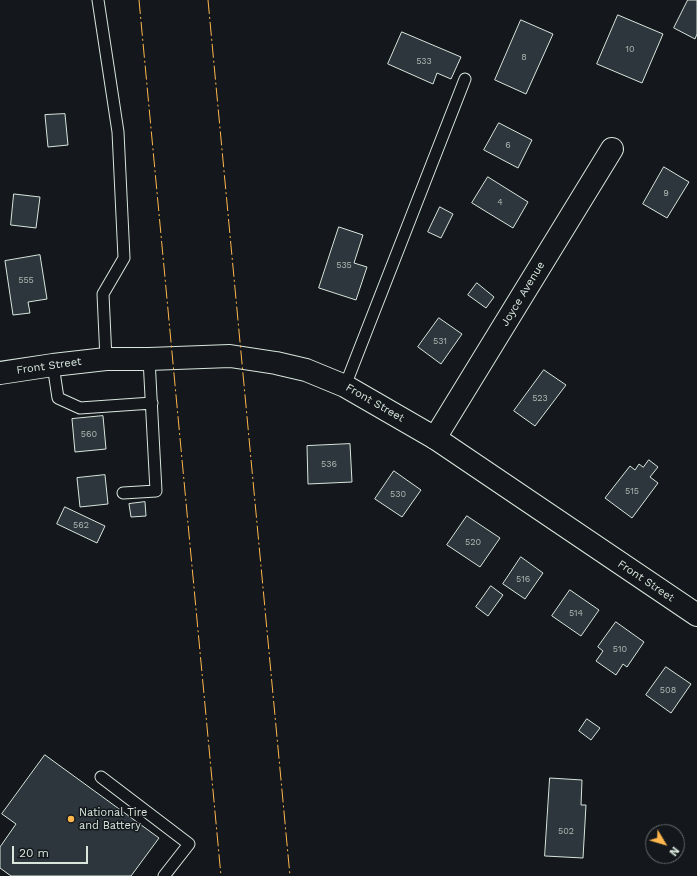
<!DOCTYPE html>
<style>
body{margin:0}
#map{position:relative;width:697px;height:876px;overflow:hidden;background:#14181c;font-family:"Work Sans",sans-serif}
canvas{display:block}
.north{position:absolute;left:645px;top:824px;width:40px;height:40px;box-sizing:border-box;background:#14181c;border:1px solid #626a69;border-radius:50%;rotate:128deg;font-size:11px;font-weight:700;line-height:16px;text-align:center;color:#d8e6dc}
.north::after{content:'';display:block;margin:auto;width:14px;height:18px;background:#ffb74d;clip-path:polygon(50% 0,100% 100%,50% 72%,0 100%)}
.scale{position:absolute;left:12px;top:846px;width:76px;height:18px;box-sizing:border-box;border:2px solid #d8e6dc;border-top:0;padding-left:5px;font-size:12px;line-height:14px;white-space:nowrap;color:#d8e6dc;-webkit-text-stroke:3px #14181c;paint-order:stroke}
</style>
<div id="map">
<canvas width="697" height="876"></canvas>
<div class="north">N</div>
<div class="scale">20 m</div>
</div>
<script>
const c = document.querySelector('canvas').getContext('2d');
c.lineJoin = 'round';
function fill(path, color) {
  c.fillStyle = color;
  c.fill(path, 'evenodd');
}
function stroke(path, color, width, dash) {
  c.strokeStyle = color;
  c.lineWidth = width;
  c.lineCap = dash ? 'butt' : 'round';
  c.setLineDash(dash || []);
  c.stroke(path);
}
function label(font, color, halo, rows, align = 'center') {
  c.font = font + ' "Work Sans",sans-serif';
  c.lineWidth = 3;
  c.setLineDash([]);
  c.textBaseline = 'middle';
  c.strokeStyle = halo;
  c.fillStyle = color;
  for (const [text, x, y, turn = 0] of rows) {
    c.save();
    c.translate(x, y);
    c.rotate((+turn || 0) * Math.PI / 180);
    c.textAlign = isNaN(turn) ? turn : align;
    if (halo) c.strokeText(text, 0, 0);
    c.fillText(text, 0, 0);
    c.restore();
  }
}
const building = new Path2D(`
 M688,0H697V34L695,39L674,28Z
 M618,15L663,34L642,83L597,64Z
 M521,20L553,34L526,94L495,80Z
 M402,32L461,57L451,79L437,73L433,84L388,64Z
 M65,114L68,145L48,147L45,115Z
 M499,123L532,140L518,168L484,150Z
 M664,167L689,182L667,218L643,204Z
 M488,177L528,202L513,228L472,203Z
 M14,194L40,197L36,228L11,225Z
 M440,207L453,214L441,238L428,232Z
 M339,227L363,235L354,263L367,267L356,300L319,288Z
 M40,255L47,299L28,302L30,313L13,315L5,261Z
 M477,283L494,297L486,308L468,295Z
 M439,318L462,334L441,364L418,347Z
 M544,370L566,385L535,426L514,411Z
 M103,416L106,449L75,452L72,419Z
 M350,444L352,482L308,484L307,446Z
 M649,460L658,467L650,477L658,483L632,518L605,498L630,466L635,470L639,464L643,467Z
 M394,471L421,490L402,517L375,499Z
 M105,475L108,504L80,507L77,478Z
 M145,502L146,516L131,517L129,504Z
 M65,507L105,526L97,543L57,524Z
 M467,516L500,538L480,567L447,545Z
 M521,557L543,573L525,599L503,584Z
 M491,586L503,595L488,616L476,607Z
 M570,590L599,610L581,636L552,616Z
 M616,622L644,642L627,667L623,664L616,675L596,661L603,651L598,647Z
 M666,667L691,684L671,713L646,695Z
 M587,719L600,728L591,740L579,731Z
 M45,755L159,838L131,876H11L0,868V847L16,824L2,814Z
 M550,778L582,780L581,805H586L583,858L545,856Z`);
fill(building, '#2c363c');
stroke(building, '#d8e6dc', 1);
const lane = new Path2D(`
 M98,0L118,132L124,258L103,294L106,359
 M53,365L58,398L80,408L152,403
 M345,386L465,79
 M123,493L156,491L149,359
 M101,777L189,844L164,876`);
const street = new Path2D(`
 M435,438L612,149`);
const secondary = new Path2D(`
 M0,373L53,365L106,359H149L230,356L276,363L306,370L345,386L435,438L697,615`);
stroke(lane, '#d8e6dc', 13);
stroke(street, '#d8e6dc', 24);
stroke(secondary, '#d8e6dc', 24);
stroke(lane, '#14181c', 11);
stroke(street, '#14181c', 22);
stroke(secondary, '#14181c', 22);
stroke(new Path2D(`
 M139,0L221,876
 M208,0L290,876`), '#ffb74d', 1, [14, 3, 2, 3]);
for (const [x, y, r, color] of [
 [71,819,4,"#ffb74d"]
]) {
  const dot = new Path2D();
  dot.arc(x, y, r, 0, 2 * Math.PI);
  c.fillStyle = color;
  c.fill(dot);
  stroke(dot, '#14181c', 1.5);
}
label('9px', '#adbab4', null, [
 ["10",630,49],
 ["8",524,57],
 ["533",424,61],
 ["6",508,145],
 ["9",666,193],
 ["4",500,202],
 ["535",344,265],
 ["555",26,280],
 ["531",440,341],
 ["523",540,398],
 ["560",89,434],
 ["536",329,464],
 ["515",632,491],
 ["530",398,494],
 ["562",81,525],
 ["520",473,542],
 ["516",523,579],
 ["514",576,613],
 ["510",620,649],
 ["508",668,690],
 ["502",566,831]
]);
label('11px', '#d8e6dc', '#14181c', [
 ["Joyce Avenue",523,294,-59],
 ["Front Street",49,366,-8],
 ["Front Street",375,403,30],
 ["Front Street",646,581,34]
]);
label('11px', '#d8e6dc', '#14181c', [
 ["National Tire",79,813],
 ["and Battery",79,826]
], 'left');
</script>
